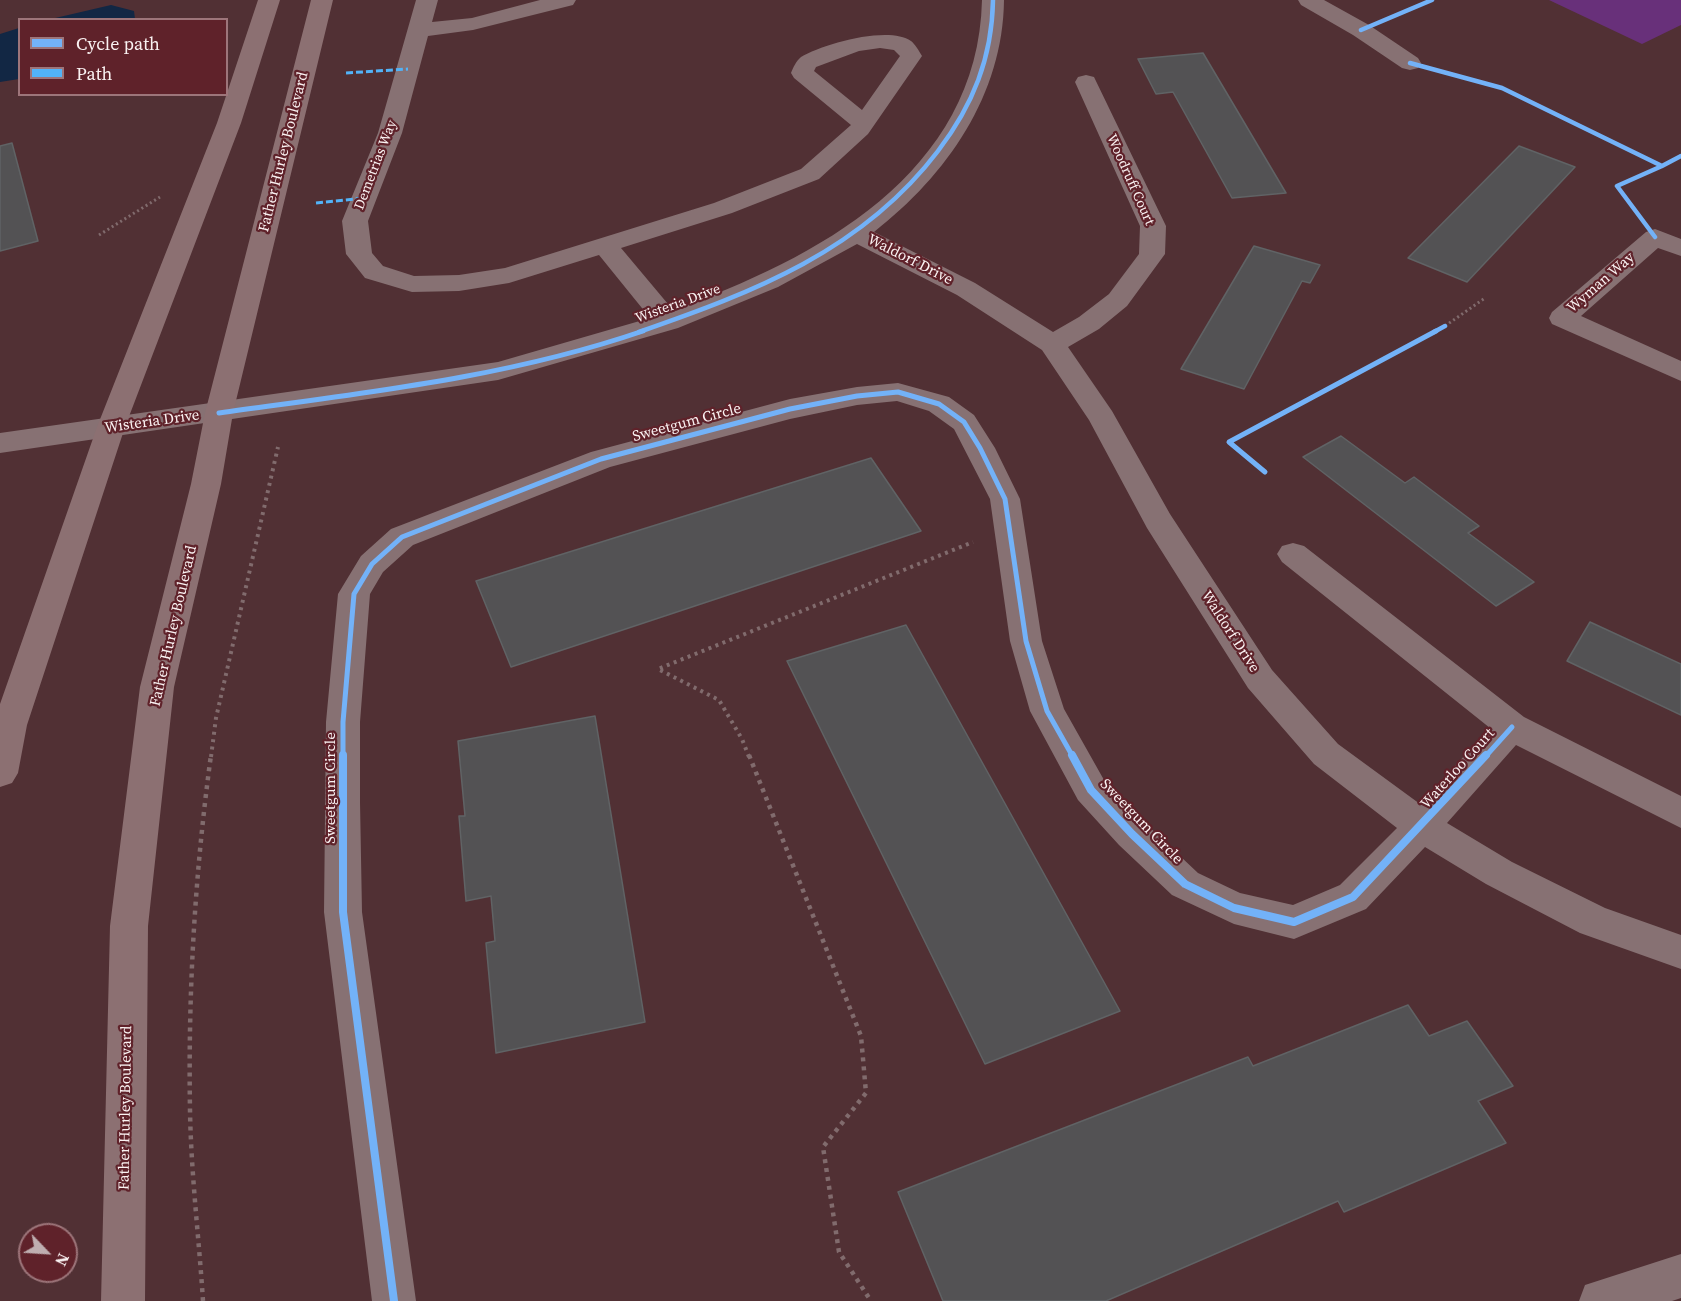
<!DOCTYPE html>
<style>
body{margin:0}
#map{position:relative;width:1681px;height:1301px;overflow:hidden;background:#513034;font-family:"Source Serif 4",serif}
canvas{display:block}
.legend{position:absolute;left:18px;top:18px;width:210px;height:78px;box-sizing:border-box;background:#5f222a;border:2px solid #9d757a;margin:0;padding:8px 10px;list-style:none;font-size:18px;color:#faf2f2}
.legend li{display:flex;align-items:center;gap:12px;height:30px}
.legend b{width:30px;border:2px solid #9d757a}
.north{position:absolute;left:18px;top:1223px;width:60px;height:60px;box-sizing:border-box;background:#5f222a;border:2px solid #9d757a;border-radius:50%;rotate:115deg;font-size:16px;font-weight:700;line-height:24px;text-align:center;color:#faf2f2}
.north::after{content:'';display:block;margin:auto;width:21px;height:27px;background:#bfaeb0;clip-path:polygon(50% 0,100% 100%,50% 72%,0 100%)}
</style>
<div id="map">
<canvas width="1681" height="1301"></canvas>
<ul class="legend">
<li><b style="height:8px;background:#73b2f8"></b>Cycle path</li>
<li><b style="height:8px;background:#52b3f8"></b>Path</li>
</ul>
<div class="north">N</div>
</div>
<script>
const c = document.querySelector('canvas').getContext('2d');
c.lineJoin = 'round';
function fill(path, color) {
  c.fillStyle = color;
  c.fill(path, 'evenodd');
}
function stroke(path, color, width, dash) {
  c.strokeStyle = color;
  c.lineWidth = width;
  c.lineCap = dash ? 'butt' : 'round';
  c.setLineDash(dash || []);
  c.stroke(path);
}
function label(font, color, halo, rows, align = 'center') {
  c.font = font + ' "Source Serif 4",serif';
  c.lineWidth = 4.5;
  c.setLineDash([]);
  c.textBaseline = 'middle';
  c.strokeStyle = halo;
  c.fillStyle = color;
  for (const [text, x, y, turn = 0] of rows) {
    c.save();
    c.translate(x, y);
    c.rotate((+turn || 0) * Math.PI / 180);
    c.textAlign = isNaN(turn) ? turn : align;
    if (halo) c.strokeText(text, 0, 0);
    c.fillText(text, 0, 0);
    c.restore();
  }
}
fill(new Path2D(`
 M1549,0H1681V25L1642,44Z`), '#68307a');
fill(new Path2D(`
 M111,5L134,11L135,19H51Z
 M19,28V79L0,82V34Z`), '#122744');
const building = new Path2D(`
 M1203,53L1286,193L1232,198L1173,92L1156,94L1138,59Z
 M12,143L38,241L0,251V146Z
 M1519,146L1575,167L1467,282L1408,258Z
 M1254,246L1320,265L1310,283L1302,281L1244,389L1181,369Z
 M1341,436L1405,483L1414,477L1479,526L1468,533L1534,582L1496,606L1303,457Z
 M871,458L921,531L511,667L476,581Z
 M1590,622L1681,664V715L1567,661Z
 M906,625L1120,1011L985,1064L787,661Z
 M595,716L645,1022L496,1053L486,943L495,941L491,896L466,901L459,816H465L458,741Z
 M1408,1005L1429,1036L1467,1021L1513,1086L1478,1101L1506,1143L1344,1212L1338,1201L1106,1301H943L898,1192L1248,1057L1253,1066Z`);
fill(building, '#535254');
stroke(building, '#606365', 1.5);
stroke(new Path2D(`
 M99,235L160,197
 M1445,326L1485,298`), '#816b6d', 3, [2, 3]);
stroke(new Path2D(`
 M211,757L216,718L278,447
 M749,757L742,739L719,700L658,669L973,542`), '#816b6d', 4, [3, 4.5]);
stroke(new Path2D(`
 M749,755L861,1036L866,1093L823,1147L839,1252L871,1301
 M203,1301C199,1238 191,1174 190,1110C188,992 195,872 211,755`), '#816b6d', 4.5, [4, 5]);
fill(new Path2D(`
 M416,0H438L432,22L472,18L540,0H576L573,5L473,30L428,36L402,133L368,221L372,253L383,266L414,276L459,275L505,268L714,203L801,169L851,125L794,78L791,73C793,68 796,61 801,57C822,44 889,25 911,41C915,44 919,51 922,56L868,134L819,179L732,213L621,248L673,310C816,259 978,174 982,0H1004C1003,95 947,175 874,232L975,283L1053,332L1079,317L1109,294L1139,254L1140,226L1075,82L1078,77L1086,75L1094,77L1166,226L1165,254L1127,306L1099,329L1068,347L1112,411L1170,514L1272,670L1338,744L1420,804L1490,728L1282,562L1277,554L1282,546L1293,543L1304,546L1524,717L1681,796V828L1516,745L1447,823L1512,862L1605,908L1681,935V969L1580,933L1486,884L1425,847L1366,909L1294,939L1234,924L1172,895L1119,845L1078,800L1030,711L1010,641L990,499L954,429L929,411L897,401L857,405L790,419L610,467L413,545L383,572L370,594L360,722V802L362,912L416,1301H372L324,912L326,722L338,594L361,556L391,529L591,452L790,399L857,387L898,383L949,397L974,415L995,448L1020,499L1042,641L1064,709L1104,780L1145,823L1198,873L1240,893L1293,905L1340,885L1397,828L1314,764L1248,688L1147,528L1089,420L1042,350L957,295L857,244L778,287L678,328L498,380L0,453V433L498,362L650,318L599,255L509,283L459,291L412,292L365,278L350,259L346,254L342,221L378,133ZM880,48L894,50L900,56L862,110L814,71L816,67L859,51Z
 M1298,0H1324L1369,25L1418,58L1421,63L1418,68L1410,70L1402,68L1353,35L1301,5Z
 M1655,229L1681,239V256L1658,248L1581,316L1681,361V381L1552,324L1549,318L1552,312L1646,232Z
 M1681,1254V1298L1672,1301H1579L1585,1285Z`), '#877173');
fill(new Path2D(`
 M258,0H280L241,123L125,427L27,725L18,773L12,783L0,787V704L97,427L217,123Z
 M311,0H333L233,413L221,484L174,687L148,926L145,1301H101L110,926L140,687L191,484L205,413Z`), '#8c7072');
stroke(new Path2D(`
 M346,73L408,69
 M316,203L364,198`), '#52b3f8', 3, [7, 3]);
stroke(new Path2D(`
 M1361,30L1432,0
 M1410,63L1502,88L1662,166L1681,156
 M1655,237L1617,186L1662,166
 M639,332C754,292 862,251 938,151C973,105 992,58 993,0
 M1434,332L1445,326`), '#73b2f8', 4.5);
stroke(new Path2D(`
 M219,413C362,393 506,378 643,331
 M1265,472L1229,442L1436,331
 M343,757V722L354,594L372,564L402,537L601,459L790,409L857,396L898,392L939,404L964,422L980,448L1005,499L1026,641L1047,711L1073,757
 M1485,757L1512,727`), '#73b2f8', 5);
stroke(new Path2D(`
 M343,755V912L394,1301
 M1072,755L1091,790L1132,834L1185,884L1234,908L1294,922L1353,897L1486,755`), '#73b2f8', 8);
label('14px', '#faf2f2', '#5f222a', [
 ["Demetrias Way",376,165,-69],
 ["Woodruff Court",1130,180,66],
 ["Wisteria Drive",678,304,-20]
]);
label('15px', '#faf2f2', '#5f222a', [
 ["Father Hurley Boulevard",284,152,-76],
 ["Waldorf Drive",910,260,27],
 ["Wyman Way",1601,283,-41],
 ["Wisteria Drive",152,422,-8],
 ["Sweetgum Circle",687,423,-15],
 ["Father Hurley Boulevard",174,626,-77],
 ["Waldorf Drive",1230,632,57],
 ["Waterloo Court",1458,769,-48],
 ["Sweetgum Circle",331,788,-90],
 ["Sweetgum Circle",1141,822,46],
 ["Father Hurley Boulevard",126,1108,-89]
]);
</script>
